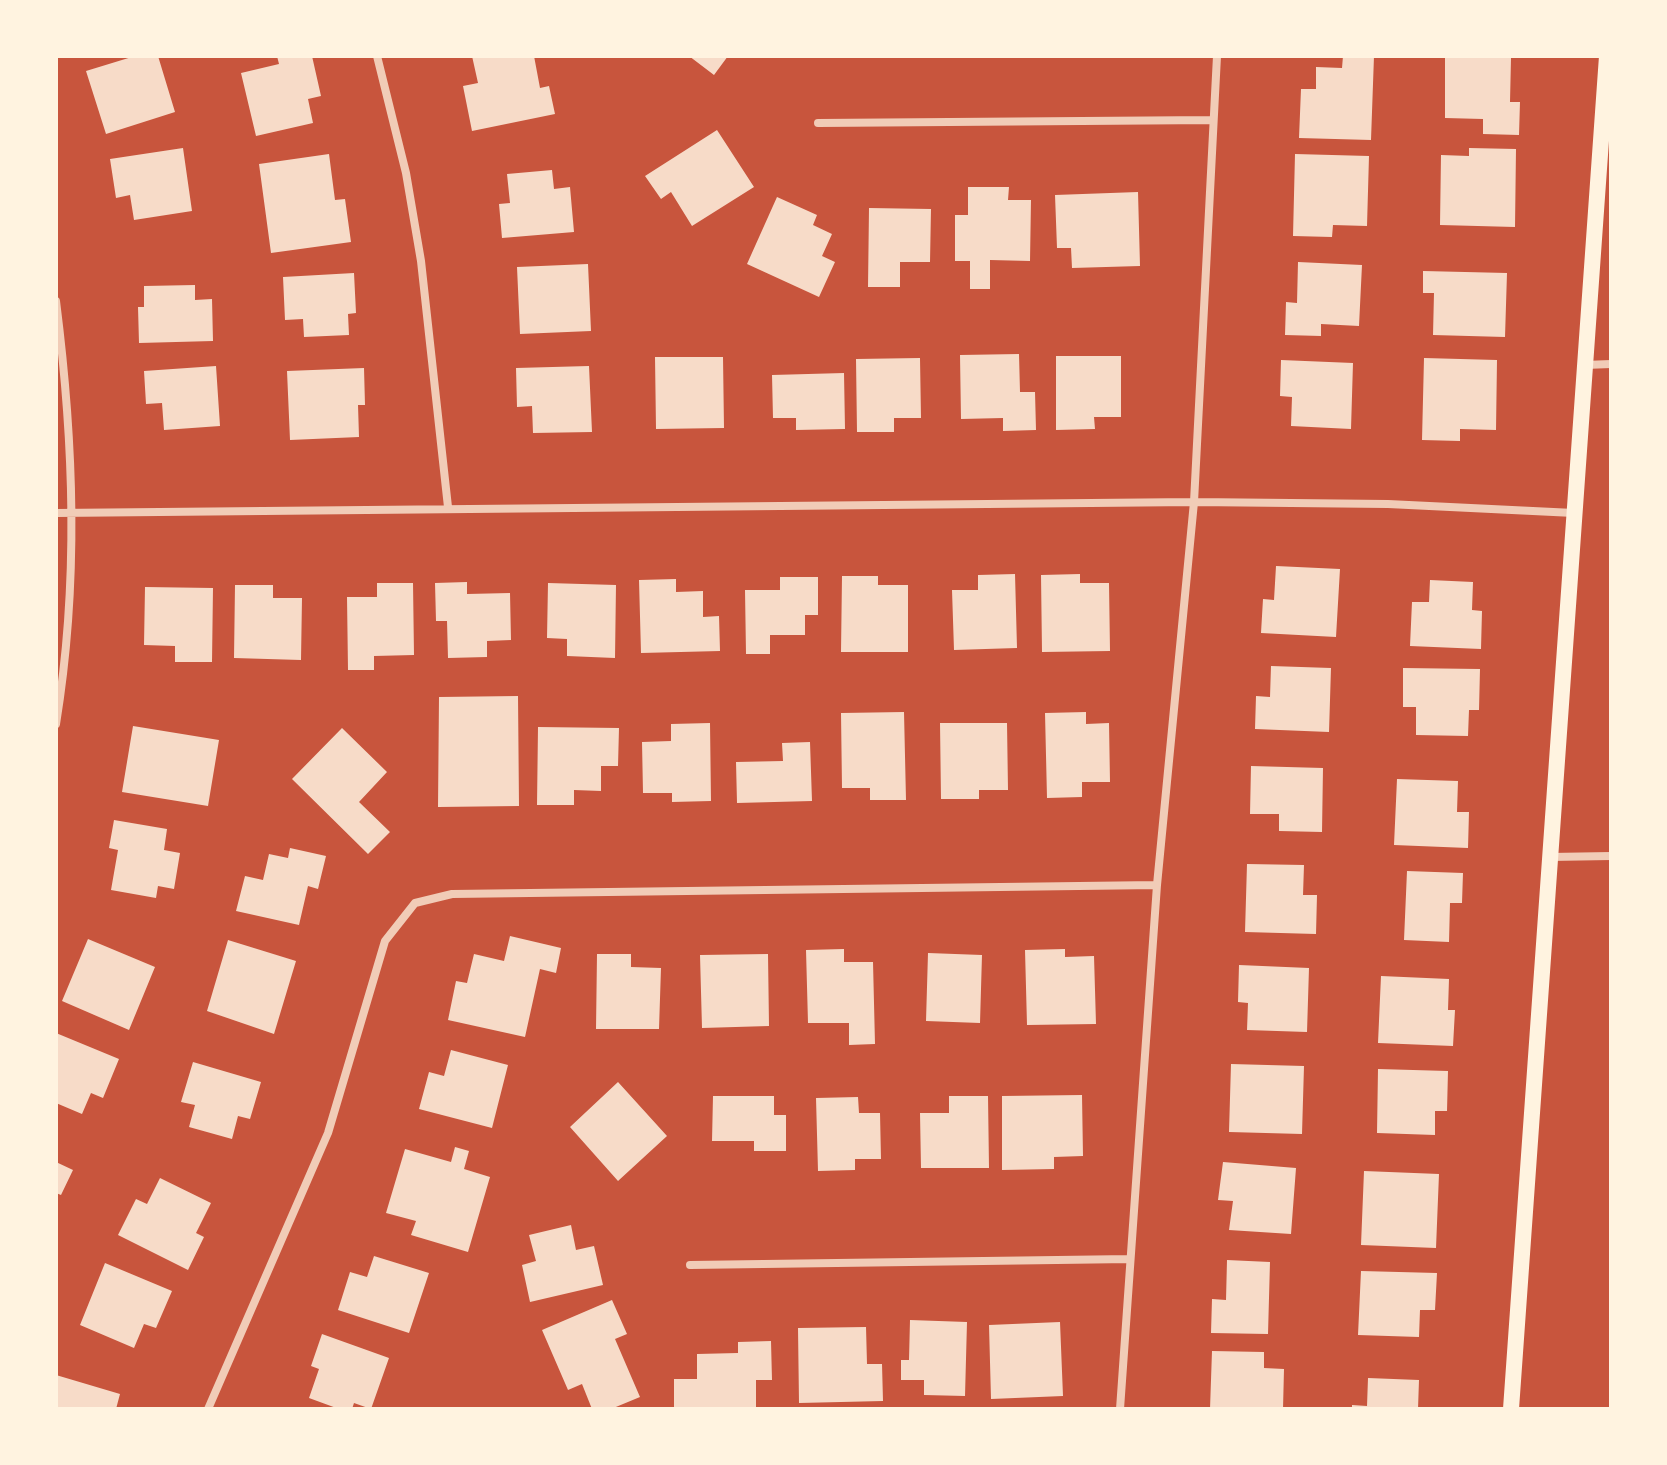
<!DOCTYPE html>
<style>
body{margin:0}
#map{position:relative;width:1667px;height:1465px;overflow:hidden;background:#c8553d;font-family:"DM Sans",sans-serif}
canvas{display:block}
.frame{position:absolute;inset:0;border:58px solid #fff3e0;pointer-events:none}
</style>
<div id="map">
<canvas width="1667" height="1465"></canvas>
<div class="frame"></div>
</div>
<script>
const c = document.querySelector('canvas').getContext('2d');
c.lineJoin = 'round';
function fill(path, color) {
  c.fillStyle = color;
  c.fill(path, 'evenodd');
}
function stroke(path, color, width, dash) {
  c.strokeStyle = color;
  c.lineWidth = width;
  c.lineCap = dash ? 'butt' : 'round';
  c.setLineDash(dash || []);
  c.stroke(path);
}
fill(new Path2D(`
 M135,56H158L175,112L106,134L86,71Z
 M277,56H312L321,96L308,99L313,123L256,136L241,73L279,64Z
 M472,56H534L540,88L549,86L555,114L472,131L463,86L478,83Z
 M689,56H728L714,75Z
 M1343,56H1374L1371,140L1299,138L1301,89H1316V67L1342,68Z
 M1445,56L1511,58L1510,102H1520L1519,135L1483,134V119L1445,118Z
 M717,130L754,187L692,226L671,192L661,199L645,176Z
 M183,148L192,211L134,220L130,195L116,198L110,159Z
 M1469,148L1516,149L1515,227L1440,225L1441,155L1469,156Z
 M329,154L335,200L345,199L351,242L271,253L259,164Z
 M1295,154L1369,156L1367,226L1333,225L1332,237L1293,236Z
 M552,170L554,189L570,187L574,232L502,238L499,204L510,203L507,174Z
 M968,187H1009L1008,200H1031L1030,261L990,260V289H970V261H955V215H968Z
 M1138,192L1140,266L1072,268L1071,248H1057L1055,195Z
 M777,197L817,215L813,225L832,234L822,256L835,262L819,297L747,264Z
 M869,208L931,209L930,262H900V287H868Z
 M1298,262L1362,265L1359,326L1321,324V336L1285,335L1286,302L1297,303Z
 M588,264L591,331L520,334L517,267Z
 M1423,271L1507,273L1505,337L1433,335L1434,293H1423Z
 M354,273L356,313L348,314L349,335L304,337L303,319L285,320L283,277Z
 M195,285V300L212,299L213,341L139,343L138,307H144V286Z
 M1019,354L1020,392H1035L1036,430L1003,431V418L961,419L960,355Z
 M1056,356H1121V417H1094L1095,429L1056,430Z
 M655,357H723L724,428L656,429Z
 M920,358L921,418H894V432H857L856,359Z
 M1424,358L1497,360L1496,430L1460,429V441L1422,440Z
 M1281,360L1353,363L1351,429L1291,426L1292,397L1280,396Z
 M216,366L220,426L164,430L162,403L146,404L144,371Z
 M589,366L592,432L533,433L532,406L517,407L516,368Z
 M364,368L365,405H358L359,437L290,440L287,371Z
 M844,373L845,429L796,430V418H773L772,375Z
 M1276,566L1340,569L1336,637L1261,633L1263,599L1274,600Z
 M1015,574L1017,648L954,650L952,590H978V575Z
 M1080,574V583H1109L1110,651L1042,652L1041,575Z
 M842,576H878V585H908V652H841Z
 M780,577H818V615H805V635H770V654H746L745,590H780Z
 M676,579V592L703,591V617L719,616L720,651L641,653L639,580Z
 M1430,580L1473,582L1472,610L1482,611L1481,649L1410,646L1412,602H1429Z
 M467,582V594L510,593L511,640L487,641V657L448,658L447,621H436L435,583Z
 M377,583H413L414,655L374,656V670H348L347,597H377Z
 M548,583L616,585L615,658L567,656V639L547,638Z
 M235,585H273V598H302L301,660L234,658Z
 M145,587L213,588L212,662H175V646L144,645Z
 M1271,666L1331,668L1329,732L1255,729L1256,696L1270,697Z
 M1403,668L1480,669L1479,710H1469L1468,736L1416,735V707H1403Z
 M518,696L519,806L438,807L439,697Z
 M904,712L906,800H870V788H842L841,713Z
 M1086,712V724L1109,723L1110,782H1082V797L1047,798L1045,713Z
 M710,723L711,801L672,802V793H643L642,742L671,741V724Z
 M940,723H1007L1008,790H979V799H941Z
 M133,726L219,740L208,806L122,792Z
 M538,727L619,728L618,766H601V791L574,790V805H537Z
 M342,728L387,772L359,802L390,832L368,854L292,779Z
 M810,742L812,801L737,803L736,762L783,761L782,743Z
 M1251,766L1323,768L1322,832L1279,831V814H1250Z
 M1397,779L1458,781L1457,812H1469L1468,848L1394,845Z
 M114,820L167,829L164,850L180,853L174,889L158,886L156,898L111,890L118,850L109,848Z
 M290,848L326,856L318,889L308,886L299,925L236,911L245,876L263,880L269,854L288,858Z
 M1247,864L1304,865L1303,895H1317L1316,934L1245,932Z
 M1407,871L1463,873L1462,903H1450L1449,942L1404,940Z
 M510,936L561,948L556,973L540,969L525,1037L448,1020L456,981L467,983L474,954L504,961Z
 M88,939L155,967L129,1030L62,1001Z
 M228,940L296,961L274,1034L207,1011Z
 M844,949V962H873L875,1044L849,1045V1023H808L806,950Z
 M1065,949V957L1094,956L1096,1024L1027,1025L1025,950Z
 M928,953L982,955L980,1023L926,1021Z
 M597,954H631V967L661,968L659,1029H596Z
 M768,954L769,1026L702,1028L700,955Z
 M1239,965L1309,968L1307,1032L1247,1030L1248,1003L1238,1002Z
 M1381,976L1449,979L1448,1010H1455L1453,1046L1378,1043Z
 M56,1033L119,1059L103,1098L91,1093L82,1114L56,1103Z
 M451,1050L508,1065L492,1128L419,1109L429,1072L444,1076Z
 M193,1062L261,1082L250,1119L238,1116L232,1139L189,1127L195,1105L181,1102Z
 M1231,1064L1304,1066L1302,1134L1229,1132Z
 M1378,1069L1448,1071L1447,1111H1435V1135L1377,1133Z
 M618,1082L667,1136L618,1181L570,1127Z
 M1082,1095L1083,1156L1054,1157V1169L1002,1170V1096Z
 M713,1096H774V1115H786V1151H754V1141H712Z
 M949,1096H988L989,1168H921L920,1113H949Z
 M858,1097L859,1113H880L881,1159H855V1170L818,1171L816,1098Z
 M455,1147L469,1151L464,1169L490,1177L468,1252L411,1235L416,1221L386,1213L405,1149L451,1162Z
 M56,1162L73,1170L61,1195L56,1193Z
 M1223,1162L1296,1168L1291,1234L1229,1230L1233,1201L1218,1200Z
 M1364,1171L1439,1174L1436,1248L1361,1245Z
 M160,1178L211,1203L196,1233L204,1237L188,1270L118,1235L136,1199L147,1204Z
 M571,1225L576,1250L594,1246L603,1285L530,1302L522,1265L536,1261L529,1235Z
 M374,1256L429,1273L409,1333L338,1310L350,1272L367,1277Z
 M1227,1260L1270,1262L1268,1334L1211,1333L1212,1299L1226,1300Z
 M105,1263L172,1291L156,1328L144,1324L134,1348L80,1325Z
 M1361,1271L1437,1273L1435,1310H1420L1419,1337L1358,1335Z
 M612,1300L627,1334L615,1339L640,1397L611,1409H592L582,1384L568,1390L542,1330Z
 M910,1320L967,1322L965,1396L924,1395V1380H901V1360H909Z
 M1060,1322L1063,1396L991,1399L989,1325Z
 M866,1327L867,1364H882L883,1401L799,1403L798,1328Z
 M322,1334L389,1358L371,1409L354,1403L352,1409H339L309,1398L319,1369L311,1366Z
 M771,1341L772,1380H756V1409H674V1379H697V1354L738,1353V1342Z
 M1212,1351L1264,1352V1368L1284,1369L1283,1409H1210Z
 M56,1375L120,1394L116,1409H56Z
 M1368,1378L1419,1380L1418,1409H1352V1405L1367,1406Z`), '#f7dbc8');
stroke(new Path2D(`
 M377,56L406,173L421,261L448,507
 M818,123L1213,120
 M56,301C74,443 79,583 56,724
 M1585,365L1611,364
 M56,513L1194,502L1388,504L1574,513
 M1550,857L1611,856
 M690,1265L1130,1259
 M208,1409L328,1133L385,941L415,903L452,894L1157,885
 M1120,1409L1157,885L1194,502L1217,56`), '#f1ccb7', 8);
stroke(new Path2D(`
 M1511,1409L1607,56`), '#fff3e0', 16);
</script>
